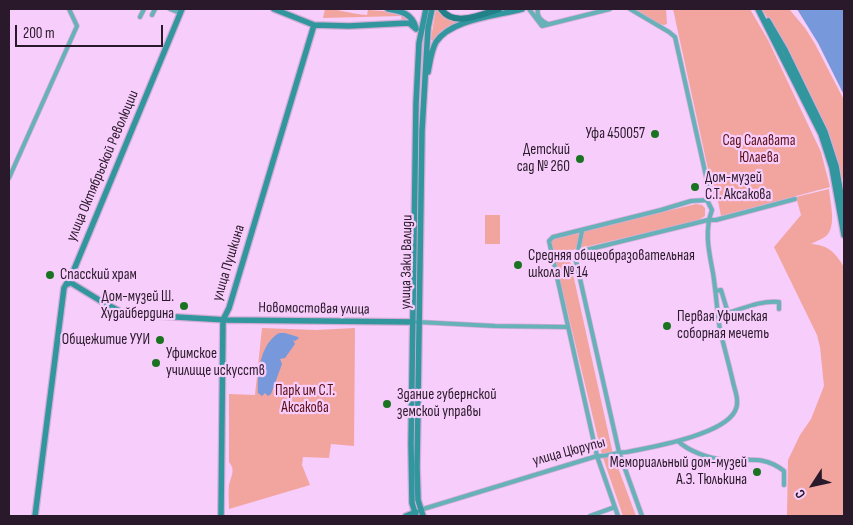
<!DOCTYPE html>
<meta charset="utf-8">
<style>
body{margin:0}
#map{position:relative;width:853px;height:525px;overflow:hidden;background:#f7cdfb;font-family:"Sofia Sans Condensed",sans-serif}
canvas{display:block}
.frame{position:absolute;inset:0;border:10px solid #29192a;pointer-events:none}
.north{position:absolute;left:788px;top:460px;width:50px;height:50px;-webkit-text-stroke:4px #f7cdfb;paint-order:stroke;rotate:235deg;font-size:14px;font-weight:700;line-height:20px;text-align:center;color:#29192a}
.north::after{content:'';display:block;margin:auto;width:18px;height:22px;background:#29192a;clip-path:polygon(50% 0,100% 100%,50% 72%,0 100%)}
.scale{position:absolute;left:15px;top:25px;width:148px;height:22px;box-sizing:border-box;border:2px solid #29192a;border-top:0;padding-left:6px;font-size:15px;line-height:18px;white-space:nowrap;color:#29192a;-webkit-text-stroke:4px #f7cdfb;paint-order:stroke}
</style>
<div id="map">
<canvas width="853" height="525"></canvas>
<div class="frame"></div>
<div class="north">С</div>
<div class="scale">200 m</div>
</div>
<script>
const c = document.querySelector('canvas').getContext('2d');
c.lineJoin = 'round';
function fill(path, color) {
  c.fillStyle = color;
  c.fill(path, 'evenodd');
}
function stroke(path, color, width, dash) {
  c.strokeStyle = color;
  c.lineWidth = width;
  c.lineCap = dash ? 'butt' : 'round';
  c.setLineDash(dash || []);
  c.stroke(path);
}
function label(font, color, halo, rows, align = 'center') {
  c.font = font + ' "Sofia Sans Condensed",sans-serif';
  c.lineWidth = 4.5;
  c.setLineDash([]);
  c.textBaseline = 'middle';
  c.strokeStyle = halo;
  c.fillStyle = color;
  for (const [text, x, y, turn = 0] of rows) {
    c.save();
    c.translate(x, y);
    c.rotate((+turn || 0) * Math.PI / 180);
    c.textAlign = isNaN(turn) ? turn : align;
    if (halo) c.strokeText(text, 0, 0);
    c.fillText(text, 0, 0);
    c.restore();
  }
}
fill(new Path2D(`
 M325,9C339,9 352,14 367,15L368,10L398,12L411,21H402L401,16L323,18Z
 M436,9H438C443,18 449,20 459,22L444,30L432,42L431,38Z
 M635,9H666L667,24L664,25L660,24Z
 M673,9H750L768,40L821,152L830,187L721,216L718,201H715Z
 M762,9H789L805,28L815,44L844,100V184L828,131L787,49Z
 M829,189C830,202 836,223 828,234C824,239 816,241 811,244C828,245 835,252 844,267V516H787L788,460L800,435L811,419L824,386L820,347L817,335L774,247L801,215L796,197Z
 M696,204L702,205L705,208V216L697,221L572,250L569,256L613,454L636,516H623L602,455L550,239Z
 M485,215H500V244H485Z
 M262,328L316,330L355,328L354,446L331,444L329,458L303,457L302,465L310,485L229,509C229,501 228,492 229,485C231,476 236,470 229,462V394L255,395Z`), '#f2a49f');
fill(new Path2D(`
 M797,9H844V95L818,43Z
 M279,333H285L298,337L299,338L295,341L293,340L295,344L285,358L280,359L282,364L271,394L268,396L265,393L262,396L258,393C257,374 260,344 279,333Z`), '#7798db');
const street = new Path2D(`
 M170,9L180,13
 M529,9L542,26L610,9
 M538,9C536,16 541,21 548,24
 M152,15L155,9
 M140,17L144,9
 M9,178L77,26L69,9
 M582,231L576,261L619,452L642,516
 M578,252L708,220H716L795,199
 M716,291L721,290L728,313C744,308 762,300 779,302V309
 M417,322L495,326L568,327
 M678,441C688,451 710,459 725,460C748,461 764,455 784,471V485
 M420,510L597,456C607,457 616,452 627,452C652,447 723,435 735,411C740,402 735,391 733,382C729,364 724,347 720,330C717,311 716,292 713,273C709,252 704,231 712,210L707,200L710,194L675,37L669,32L630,9
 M590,516L615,507
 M618,516L597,456L549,241L553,237L661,210L691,201L707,200`);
const secondary = new Path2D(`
 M274,9L314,25L349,26L409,23L416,29
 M388,9C402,11 412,14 416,28
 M758,9L821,134L832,168L844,235
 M768,21L785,50L825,132L836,166L844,213
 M428,72C430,62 431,51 436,42C451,19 497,16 522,9
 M68,284L182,9
 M35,516L64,288L68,281L104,303L125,314L227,320L413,322
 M221,516L223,320L229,308L314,25
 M406,516L416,512
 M416,516L412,503L411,444L416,104L419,43L426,9
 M423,516L418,500L417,467L422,131L428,28L432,9`);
const primary = new Path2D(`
 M441,9C454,28 482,14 499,9`);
stroke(street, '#d2add5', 5.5);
stroke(secondary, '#d2add5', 8);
stroke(primary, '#d2add5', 8);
stroke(street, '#67b1b8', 4);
stroke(secondary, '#32969f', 5.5);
stroke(primary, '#218088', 6);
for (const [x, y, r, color] of [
 [655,134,5,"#1a7320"],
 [580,159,5,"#1a7320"],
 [695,187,5,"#1a7320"],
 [518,265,5,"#1a7320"],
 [50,275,5,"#1a7320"],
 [184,306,5,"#1a7320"],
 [667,326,5,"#1a7320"],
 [160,340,5,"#1a7320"],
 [156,363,5,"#1a7320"],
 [387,404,5,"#1a7320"],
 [757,472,5,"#1a7320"]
]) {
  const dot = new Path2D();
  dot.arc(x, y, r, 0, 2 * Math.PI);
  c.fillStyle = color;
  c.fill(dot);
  stroke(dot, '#f7cdfb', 2);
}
label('15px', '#29192a', '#f7cdfb', [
 ["Уфа 450057",645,134,"right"],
 ["Детский",570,150,"right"],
 ["сад № 260",570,167,"right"],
 ["Дом-музей",705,178],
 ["С.Т. Аксакова",705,195],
 ["Средняя общеобразовательная",528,256],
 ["школа № 14",528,273],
 ["Спасский храм",60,275],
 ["Дом-музей Ш.",174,297,"right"],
 ["Худайбердина",174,314,"right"],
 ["Первая Уфимская",677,317],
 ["соборная мечеть",677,334],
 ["Общежитие УУИ",150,340,"right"],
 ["Уфимское",166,354],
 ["училище искусств",166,371],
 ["Здание губернской",397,395],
 ["земской управы",397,412],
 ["Мемориальный дом-музей",747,463,"right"],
 ["А.Э. Тюлькина",747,480,"right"]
], 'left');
label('15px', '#5c0f14', '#f7cdfb', [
 ["Сад Салавата",759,141],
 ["Юлаева",759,158],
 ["Парк им С.Т.",305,391],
 ["Аксакова",305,408]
]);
label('15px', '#29192a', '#f7cdfb', [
 ["улица Октябрьской Революции",103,166,-67],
 ["улица Заки Валиди",407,262,-89],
 ["улица Пушкина",229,263,-73],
 ["Новомостовая улица",314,309,1],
 ["улица Цюрупы",569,452,-15]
]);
</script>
